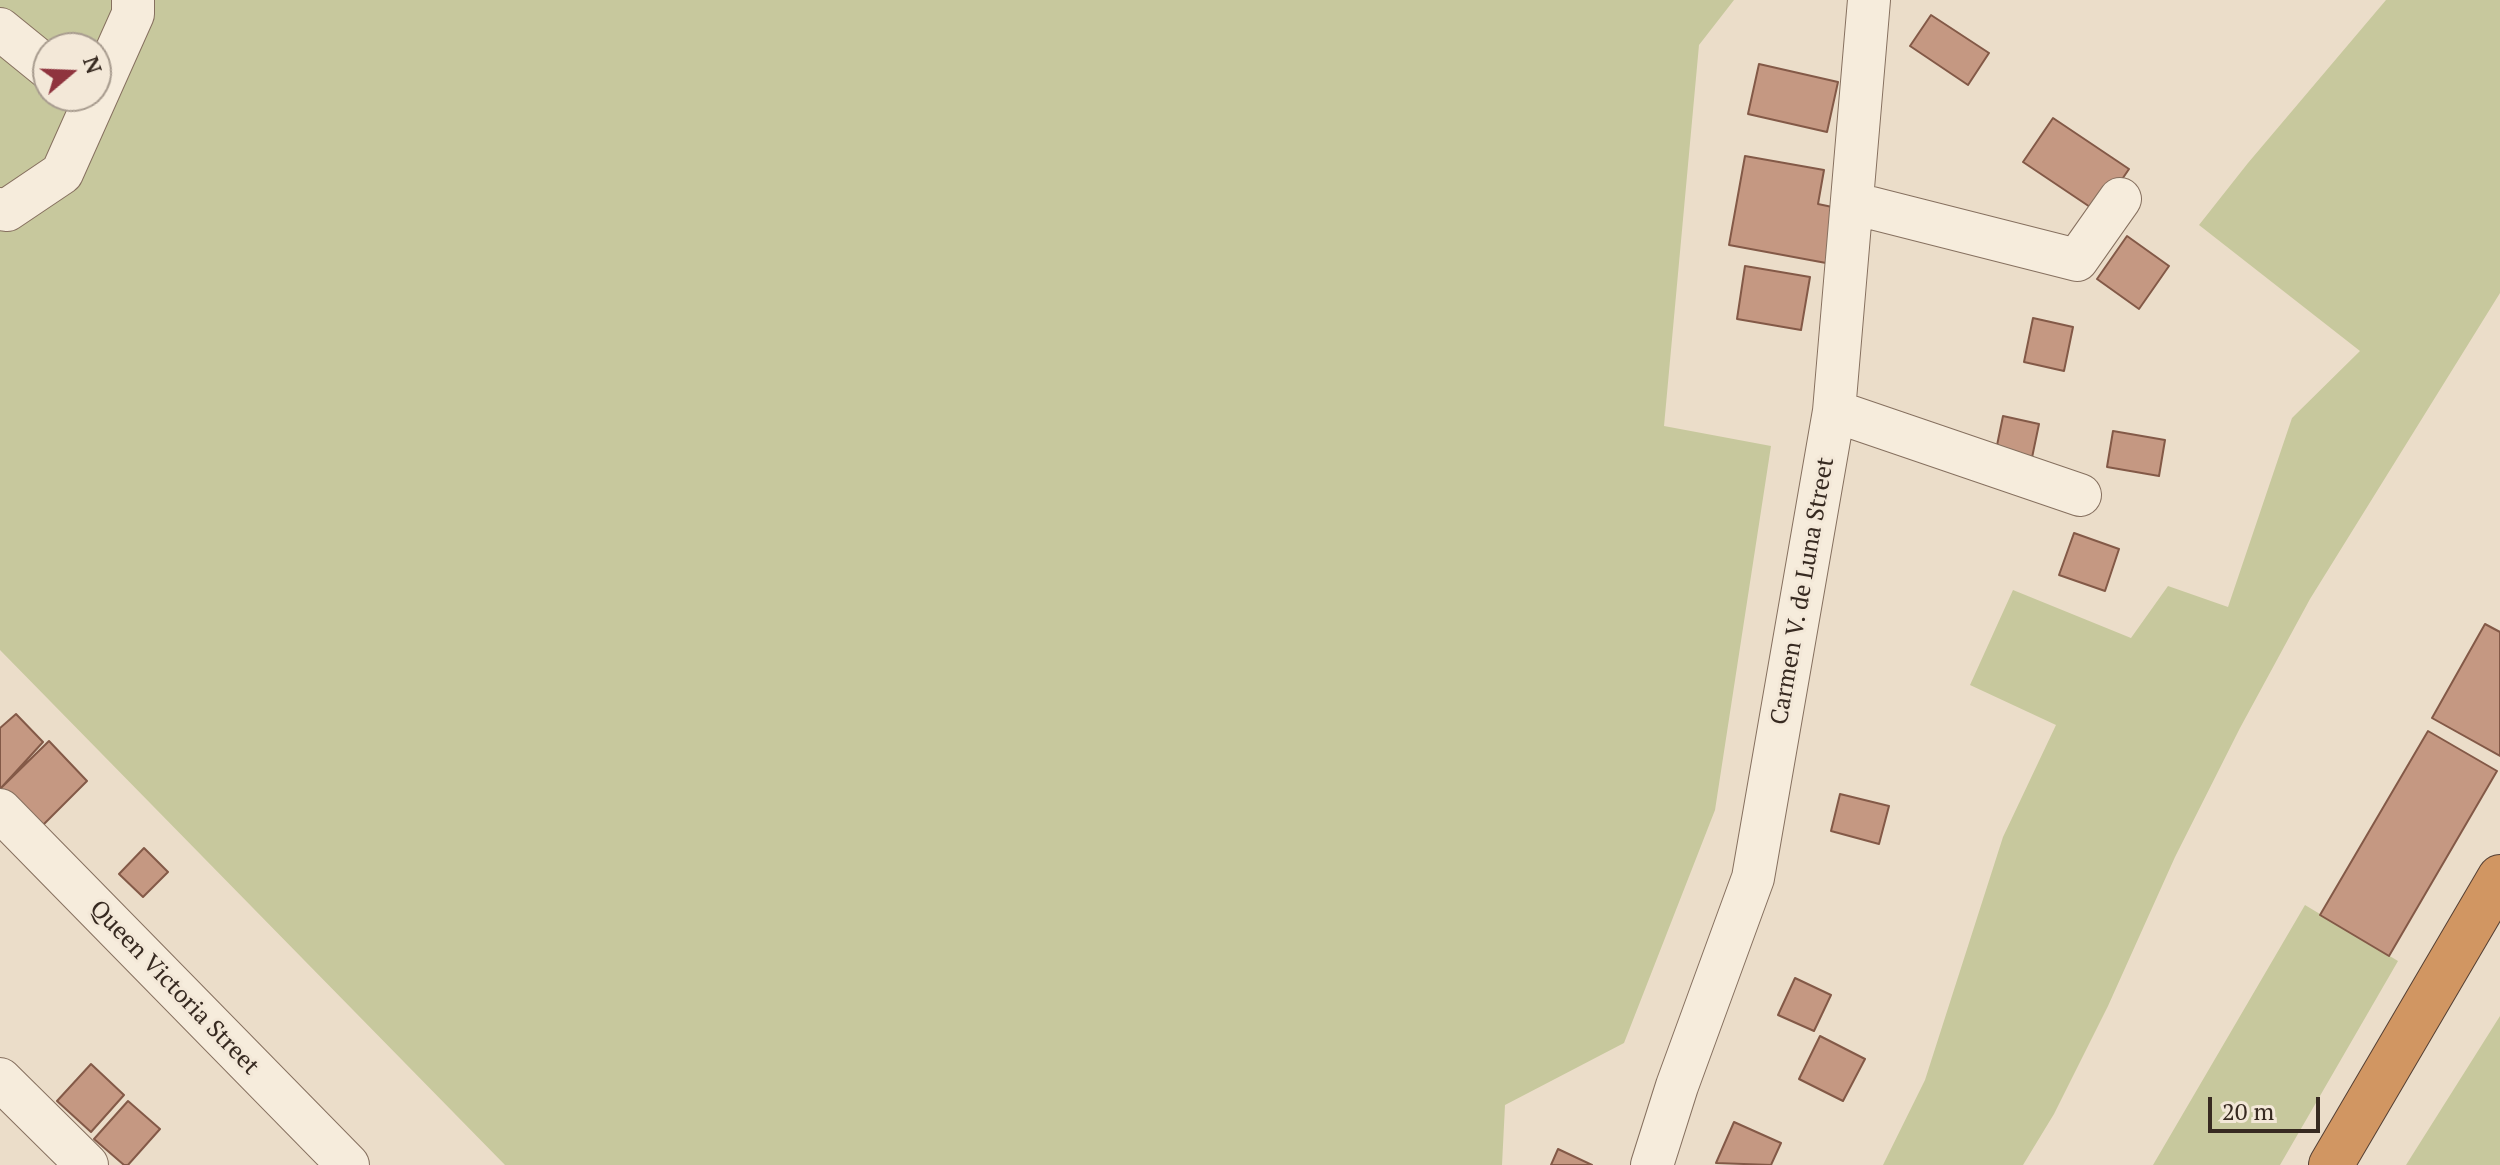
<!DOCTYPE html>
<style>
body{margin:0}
#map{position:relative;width:2500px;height:1165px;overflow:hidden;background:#ebddc9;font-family:"PT Serif",serif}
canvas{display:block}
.north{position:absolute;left:32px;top:32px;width:80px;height:80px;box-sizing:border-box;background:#f3e8d8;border:2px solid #a89c8f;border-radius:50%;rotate:71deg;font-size:22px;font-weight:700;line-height:32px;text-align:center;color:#372a21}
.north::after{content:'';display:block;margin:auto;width:28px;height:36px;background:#8f343e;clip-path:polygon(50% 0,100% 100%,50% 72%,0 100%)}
.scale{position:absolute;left:2208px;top:1097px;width:112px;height:36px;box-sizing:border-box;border:4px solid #372a21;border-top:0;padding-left:10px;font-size:24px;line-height:28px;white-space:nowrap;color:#372a21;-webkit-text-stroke:6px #f3e8d8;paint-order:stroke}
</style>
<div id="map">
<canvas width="2500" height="1165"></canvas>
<div class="north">N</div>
<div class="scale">20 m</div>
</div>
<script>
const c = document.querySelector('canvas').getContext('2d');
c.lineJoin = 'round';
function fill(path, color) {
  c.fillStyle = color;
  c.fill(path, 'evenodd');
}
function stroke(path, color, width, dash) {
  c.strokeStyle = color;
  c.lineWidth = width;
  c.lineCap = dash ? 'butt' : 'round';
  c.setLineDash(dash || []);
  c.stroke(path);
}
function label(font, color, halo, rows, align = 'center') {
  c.font = font + ' "PT Serif",serif';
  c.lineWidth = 6;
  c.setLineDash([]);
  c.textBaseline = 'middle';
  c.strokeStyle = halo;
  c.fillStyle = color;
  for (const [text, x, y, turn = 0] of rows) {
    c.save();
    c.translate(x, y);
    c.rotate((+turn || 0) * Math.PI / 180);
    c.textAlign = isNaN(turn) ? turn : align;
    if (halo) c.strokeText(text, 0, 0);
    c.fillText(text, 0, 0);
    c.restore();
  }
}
fill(new Path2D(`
 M0,0H1734L1699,45L1664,426L1771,446L1715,810L1624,1043L1505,1105L1502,1165H505L0,650ZM48,48H96V96H48Z
 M2386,0H2500V293L2310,599L2240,728L2175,857L2108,1006L2054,1114L2023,1165H1883L1925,1080L2003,837L2056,725L1970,685L2013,590L2131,638L2168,586L2228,607L2292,418L2360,351L2199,225L2248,163Z
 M2305,905L2398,961L2280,1165H2153Z
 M2500,1016V1165H2406Z`), '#c7c89d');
const building = new Path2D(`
 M1931,15L1989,53L1968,85L1910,46Z
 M1759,64L1838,82L1827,132L1748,114Z
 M2053,118L2129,169L2099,213L2023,162Z
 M1745,156L1824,170L1818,204L1837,208L1826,263L1729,245Z
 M2127,236L2169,266L2139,309L2097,279Z
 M1745,266L1810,277L1801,330L1737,319Z
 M2033,318L2073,327L2064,371L2024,362Z
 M2003,416L2039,424L2029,472L1993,465Z
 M2113,431L2165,440L2159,476L2107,467Z
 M2074,533L2119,549L2105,591L2059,575Z
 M2485,624L2500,632V756L2432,718Z
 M16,714L43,742L0,789V728Z
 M2428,731L2497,771L2389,956L2320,915Z
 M49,741L87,781L36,832L0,793V789Z
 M1840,794L1889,806L1879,844L1831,831Z
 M144,848L168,872L143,897L119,874Z
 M1795,978L1831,995L1814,1031L1778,1015Z
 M1820,1036L1865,1059L1843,1101L1799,1079Z
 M91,1064L124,1095L91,1132L57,1101Z
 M128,1101L160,1129L128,1165H124L94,1139Z
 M1734,1122L1781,1143L1771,1165L1716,1163Z
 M1558,1149L1592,1165H1551Z`);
fill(building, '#c59882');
stroke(building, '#835947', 2);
const street = new Path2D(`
 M0,29L48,68
 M1852,203L2077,260L2120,199
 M0,209L7,210L62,173L133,14V0
 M1834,411L2080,495
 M0,810L348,1165
 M0,1079L87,1165
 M1652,1165L1677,1086L1753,878L1834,411L1869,0`);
const highway = new Path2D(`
 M2331,1165L2500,877`);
stroke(street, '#86705f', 44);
stroke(highway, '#543f33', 46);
stroke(street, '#f6ecdc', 42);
stroke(highway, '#d19662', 44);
label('24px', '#372a21', '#f3e8d8', [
 ["Carmen V. de Luna Street",1803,591,-80],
 ["Queen Victoria Street",174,988,46]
]);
</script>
